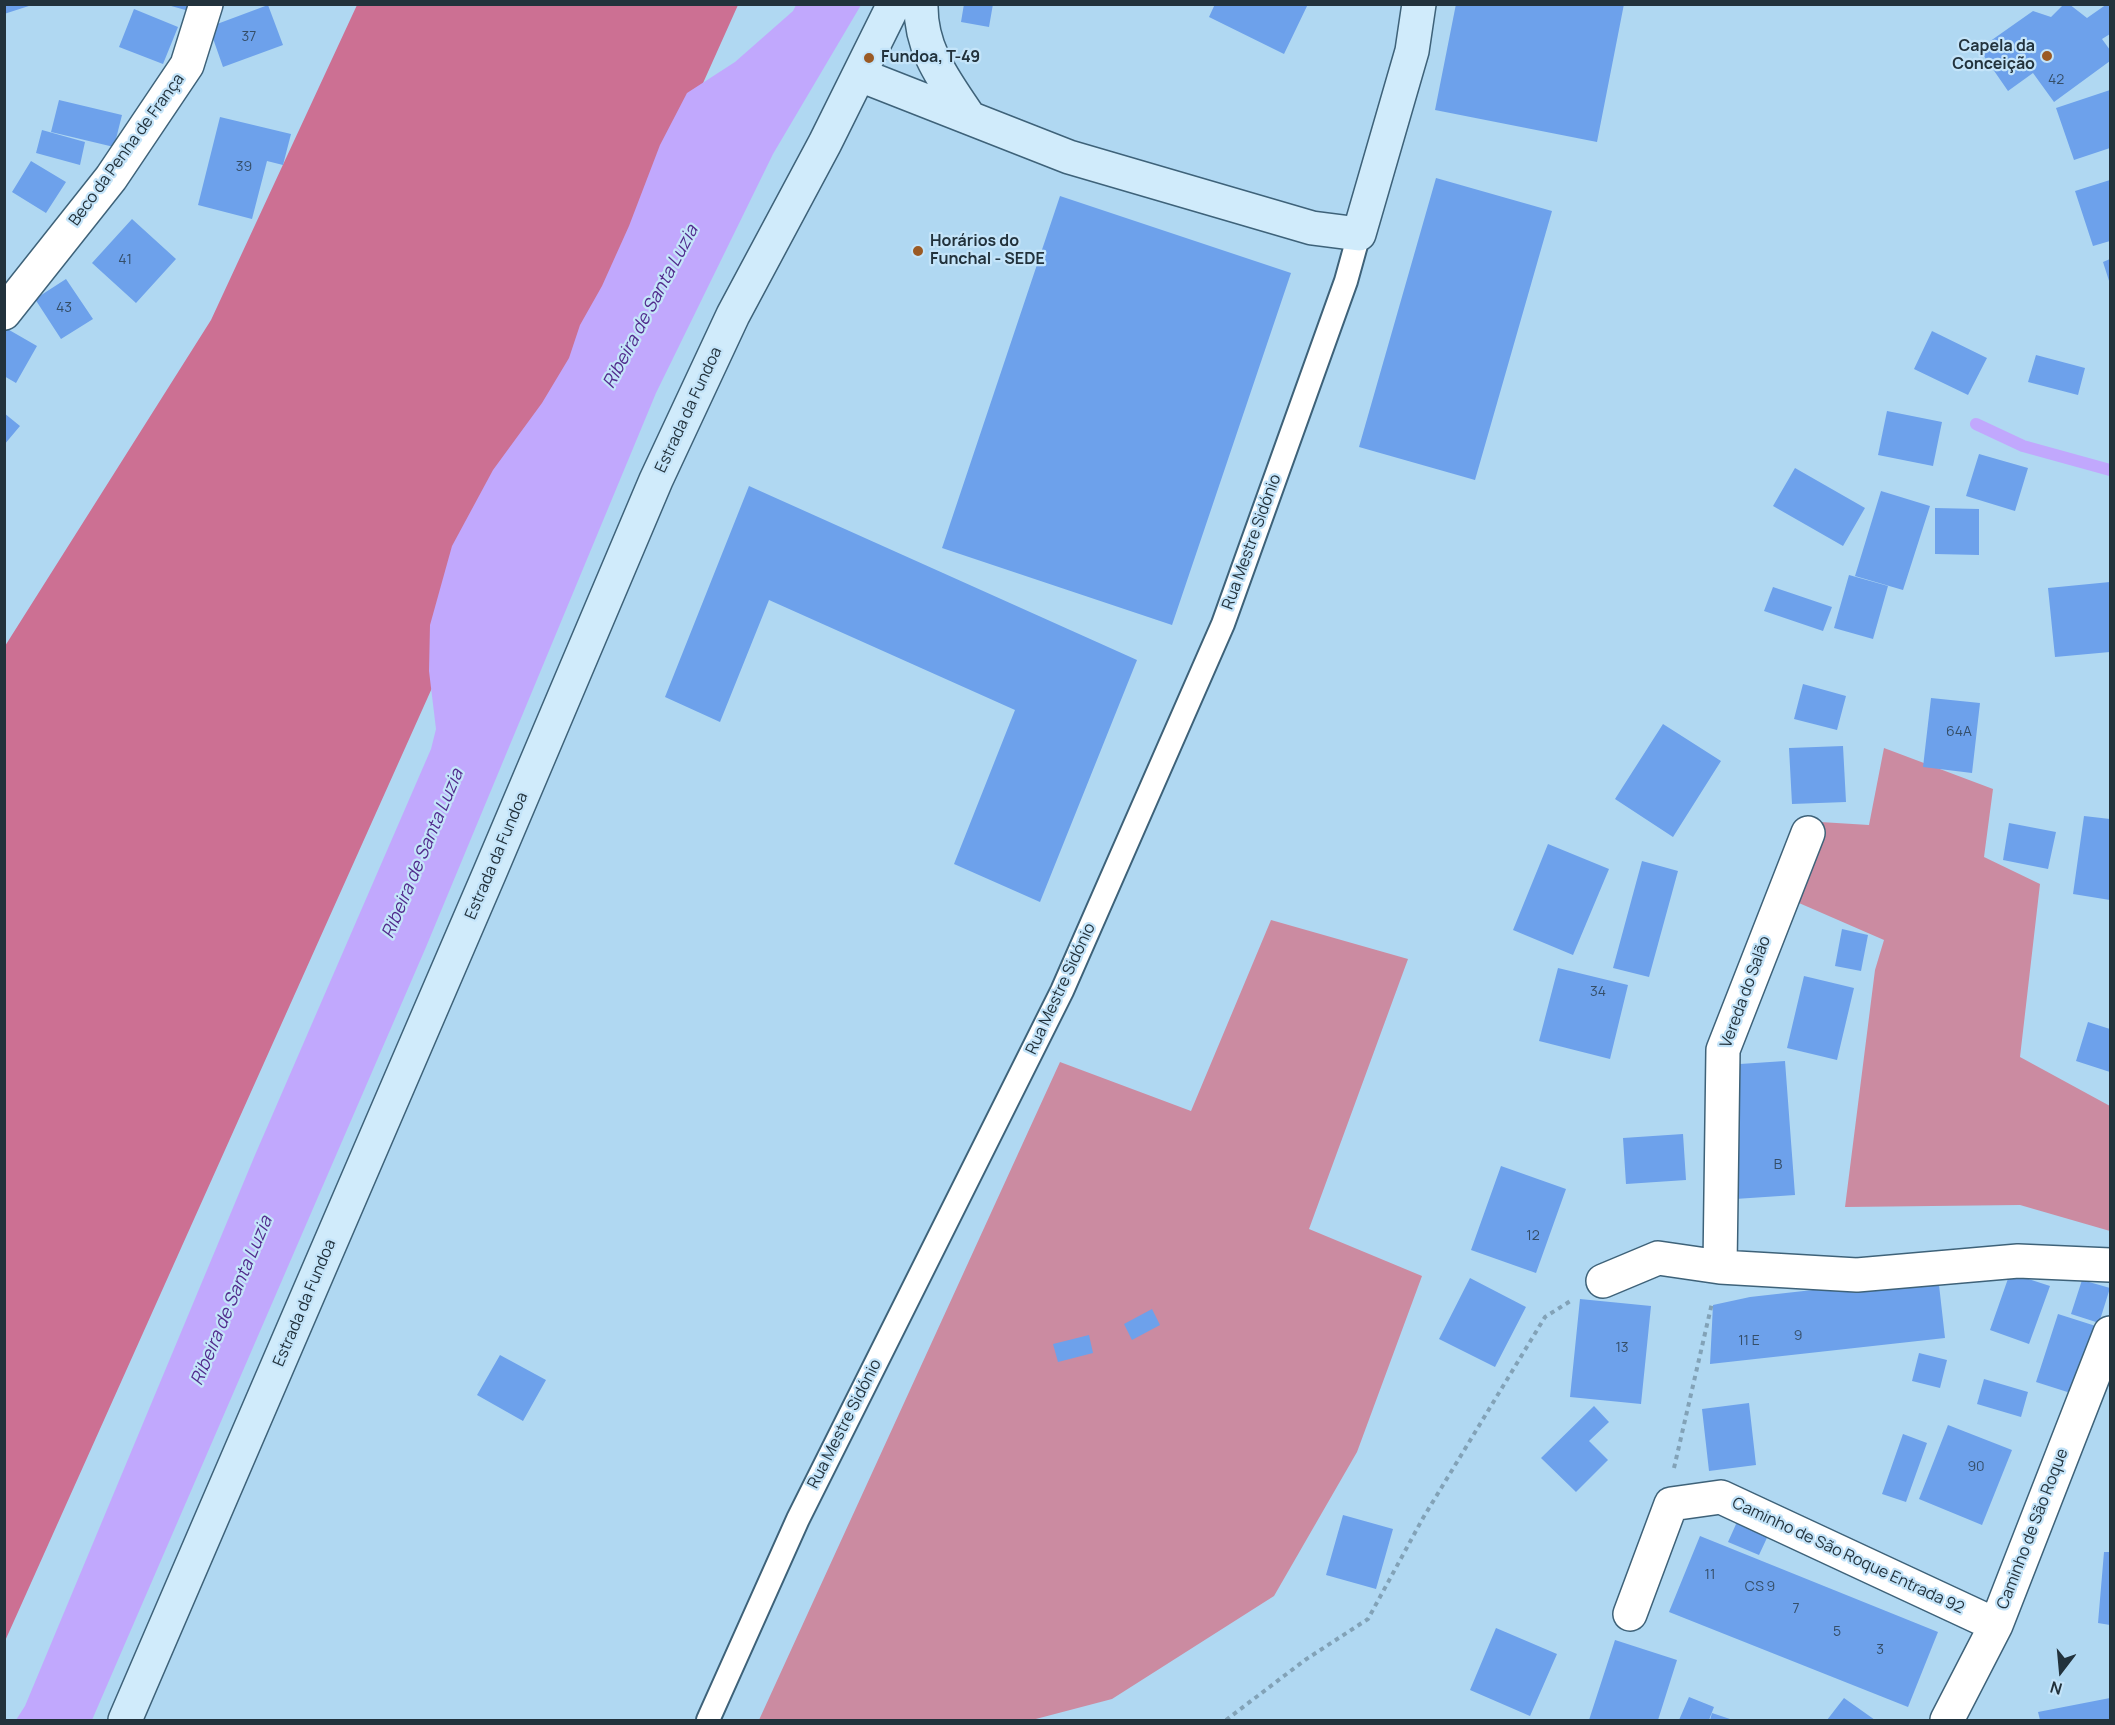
<!DOCTYPE html>
<meta charset="utf-8">
<style>
body{margin:0}
#map{position:relative;width:2115px;height:1725px;overflow:hidden;background:#b0d8f2;font-family:Manrope,sans-serif}
canvas{display:block}
.frame{position:absolute;inset:0;border:6px solid #22323c;pointer-events:none}
.north{position:absolute;left:2031px;top:1641px;width:60px;height:60px;-webkit-text-stroke:4px #c4e4f9;paint-order:stroke;rotate:196deg;font-size:16px;font-weight:700;line-height:24px;text-align:center;color:#22323c}
.north::after{content:'';display:block;margin:auto;width:21px;height:27px;background:#22323c;clip-path:polygon(50% 0,100% 100%,50% 72%,0 100%)}
</style>
<div id="map">
<canvas width="2115" height="1725"></canvas>
<div class="frame"></div>
<div class="north">N</div>
</div>
<script>
const c = document.querySelector('canvas').getContext('2d');
c.lineJoin = 'round';
function fill(path, color) {
  c.fillStyle = color;
  c.fill(path, 'evenodd');
}
function stroke(path, color, width, dash) {
  c.strokeStyle = color;
  c.lineWidth = width;
  c.lineCap = dash ? 'butt' : 'round';
  c.setLineDash(dash || []);
  c.stroke(path);
}
function label(font, color, halo, rows, align = 'center') {
  c.font = font + ' Manrope,sans-serif';
  c.lineWidth = 4.5;
  c.setLineDash([]);
  c.textBaseline = 'middle';
  c.strokeStyle = halo;
  c.fillStyle = color;
  for (const [text, x, y, turn = 0] of rows) {
    c.save();
    c.translate(x, y);
    c.rotate((+turn || 0) * Math.PI / 180);
    c.textAlign = isNaN(turn) ? turn : align;
    if (halo) c.strokeText(text, 0, 0);
    c.fillText(text, 0, 0);
    c.restore();
  }
}
fill(new Path2D(`
 M1884,748L1993,789L1984,857L2040,884L2020,1057L2110,1106V1231L2020,1205L1845,1207L1875,970L1884,940L1776,893L1804,821L1869,825Z
 M1271,920L1408,959L1309,1229L1422,1276L1357,1452L1274,1596L1112,1699L1032,1720H759L1060,1062L1191,1111Z`), '#cb8ba1');
fill(new Path2D(`
 M357,5H738L5,1641V646L211,320Z`), '#cc7093');
fill(new Path2D(`
 M796,5H861L773,154L656,393L426,947L92,1720H16L25,1706L255,1155L431,749L436,729L429,671L430,625L452,546L493,470L542,403L569,358L580,325L602,286L629,226L660,145L687,93L735,62L793,11Z`), '#c1a8fd');
stroke(new Path2D(`
 M1976,424L2023,446L2110,470`), '#c1a8fd', 12);
fill(new Path2D(`
 M4,4H32V5L4,14Z
 M164,4H191L189,11Z
 M964,4H993L989,27L961,22Z
 M1215,4H1308L1284,54L1209,17Z
 M1456,4H1624L1597,142L1435,110Z
 M2064,4H2069L2087,18L2107,4H2110V34L2102,39L2110,50V61L2054,102L2033,73L2008,91L1979,49L2033,11L2051,17Z
 M268,5L283,45L223,67L209,27Z
 M134,9L178,27L163,64L119,47Z
 M2110,90V148L2074,160L2056,108Z
 M59,100L122,115L114,147L51,132Z
 M220,117L291,134L283,165L267,161L252,219L198,205Z
 M42,130L85,142L80,165L36,153Z
 M31,161L66,182L46,213L12,192Z
 M1436,178L1552,211L1475,480L1359,447Z
 M2110,180V241L2093,246L2075,191Z
 M1060,196L1291,273L1172,625L942,548Z
 M132,219L176,259L136,303L92,263Z
 M2110,259V284L2103,262Z
 M66,279L93,319L61,339L35,299Z
 M4,327L37,346L16,383L4,376Z
 M1932,331L1987,358L1968,395L1914,369Z
 M2036,355L2085,368L2078,395L2028,382Z
 M1887,411L1942,422L1933,466L1878,455Z
 M4,413L20,426L4,445Z
 M1979,454L2028,468L2015,511L1966,496Z
 M1795,468L1865,508L1843,546L1773,506Z
 M749,486L1137,660L1040,902L954,864L1015,710L769,600L720,722L665,697Z
 M1881,491L1930,506L1903,590L1855,576Z
 M1935,508L1979,509V555L1935,554Z
 M1849,575L1888,586L1873,639L1834,628Z
 M2110,582V652L2055,657L2048,588Z
 M1773,587L1832,607L1823,631L1764,611Z
 M1803,684L1846,696L1837,730L1794,719Z
 M1931,698L1980,703L1972,773L1923,767Z
 M1663,724L1721,761L1673,837L1615,799Z
 M1843,746L1846,802L1792,804L1789,748Z
 M2084,816L2110,819V900L2073,894Z
 M2009,823L2056,832L2048,869L2003,860Z
 M1548,844L1609,869L1573,955L1513,930Z
 M1642,861L1678,871L1649,977L1613,968Z
 M1842,929L1868,935L1861,971L1835,966Z
 M1558,968L1628,985L1610,1059L1539,1041Z
 M1804,976L1854,988L1837,1060L1787,1048Z
 M2088,1022L2110,1029V1072L2076,1061Z
 M1785,1061L1795,1195L1735,1199L1725,1065Z
 M1683,1134L1686,1180L1626,1184L1623,1138Z
 M1501,1166L1566,1189L1536,1273L1471,1250Z
 M2010,1273L2050,1286L2029,1344L1990,1330Z
 M1938,1276L1945,1338L1710,1364L1713,1305L1750,1297Z
 M1470,1278L1526,1307L1495,1367L1439,1339Z
 M2082,1280L2110,1288L2099,1323L2071,1314Z
 M1580,1299L1651,1306L1641,1404L1570,1397Z
 M1152,1309L1160,1325L1132,1340L1124,1324Z
 M2058,1314L2102,1328L2080,1396L2036,1382Z
 M1089,1335L1093,1353L1058,1362L1053,1344Z
 M1919,1353L1947,1360L1940,1388L1912,1381Z
 M500,1355L546,1380L523,1421L477,1395Z
 M1984,1379L2028,1392L2021,1417L1977,1404Z
 M1749,1403L1756,1465L1709,1471L1702,1409Z
 M1594,1406L1609,1422L1589,1441L1608,1460L1576,1492L1541,1458Z
 M1948,1425L2012,1450L1982,1525L1919,1499Z
 M1903,1434L1927,1443L1906,1502L1882,1494Z
 M1741,1513L1772,1527L1759,1555L1728,1542Z
 M1343,1515L1393,1529L1376,1589L1326,1575Z
 M1700,1536L1938,1632L1908,1707L1669,1612Z
 M2104,1552H2110V1625L2098,1623Z
 M1496,1628L1557,1654L1530,1716L1470,1690Z
 M1615,1640L1677,1660L1658,1720H1589Z
 M1689,1697L1714,1707L1709,1720H1679Z
 M1844,1698L1875,1720H1827Z
 M2110,1698V1720H2040L2038,1712Z
 M1712,1713L1733,1720H1710Z`), '#6da1eb');
const service = new Path2D(`
 M708,1720L798,1519L1062,991L1223,624L1346,281L1359,234`);
const minor = new Path2D(`
 M4,313L111,178L187,65L206,4
 M1808,833L1723,1050L1720,1267L1857,1275L2018,1261L2110,1265
 M1603,1281L1658,1258L1720,1267
 M1630,1614L1671,1504L1721,1497L1996,1625
 M1947,1720L1996,1625L2110,1333`);
const secondary = new Path2D(`
 M921,4C920,50 945,81 969,117
 M860,75L1069,157L1312,228L1359,234L1412,51L1419,4
 M125,1720L490,872L656,480L733,315L825,143L894,4`);
stroke(service, '#3e6279', 26);
stroke(minor, '#3e6279', 36);
stroke(secondary, '#3e6279', 36);
stroke(new Path2D(`
 M1674,1468L1712,1303
 M1226,1720L1305,1660L1368,1619L1423,1518L1545,1317L1572,1300`), '#82a2b7', 4, [4.5, 4.5]);
stroke(service, '#fff', 22);
stroke(minor, '#fff', 33);
stroke(secondary, '#d0ebfb', 33);
for (const [x, y, r, color] of [
 [2047,56,6,"#9b5a24"],
 [869,58,6,"#9b5a24"],
 [918,251,6,"#9b5a24"]
]) {
  const dot = new Path2D();
  dot.arc(x, y, r, 0, 2 * Math.PI);
  c.fillStyle = color;
  c.fill(dot);
  stroke(dot, '#c4e4f9', 2);
}
label('14px', '#354e68', null, [
 ["37",249,37],
 ["42",2056,80],
 ["39",244,167],
 ["41",125,260],
 ["43",64,308],
 ["64A",1959,732],
 ["34",1598,992],
 ["B",1778,1165],
 ["12",1533,1236],
 ["9",1798,1336],
 ["11 E",1749,1341],
 ["13",1622,1348],
 ["90",1976,1467],
 ["11",1710,1575],
 ["CS 9",1760,1587],
 ["7",1796,1609],
 ["5",1837,1632],
 ["3",1880,1650]
]);
label('bold 16px', '#22323c', '#c4e4f9', [
 ["Capela da",2035,47,"right"],
 ["Conceição",2035,65,"right"],
 ["Fundoa, T-49",881,58],
 ["Horários do",930,242],
 ["Funchal - SEDE",930,260]
], 'left');
label('16px', '#22323c', '#c4e4f9', [
 ["Beco da Penha de França",127,150,-54],
 ["Estrada da Fundoa",689,410,-65],
 ["Rua Mestre Sidónio",1252,542,-70],
 ["Estrada da Fundoa",497,856,-67],
 ["Rua Mestre Sidónio",1061,989,-65],
 ["Vereda do Salão",1746,992,-70],
 ["Estrada da Fundoa",305,1303,-67],
 ["Rua Mestre Sidónio",845,1424,-63],
 ["Caminho de São Roque",2033,1529,-69],
 ["Caminho de São Roque Entrada 92",1848,1556,25]
]);
label('italic 18px', '#522c8d', '#c4e4f9', [
 ["Ribeira de Santa Luzia",651,307,-62],
 ["Ribeira de Santa Luzia",423,854,-67],
 ["Ribeira de Santa Luzia",232,1301,-67]
]);
</script>
